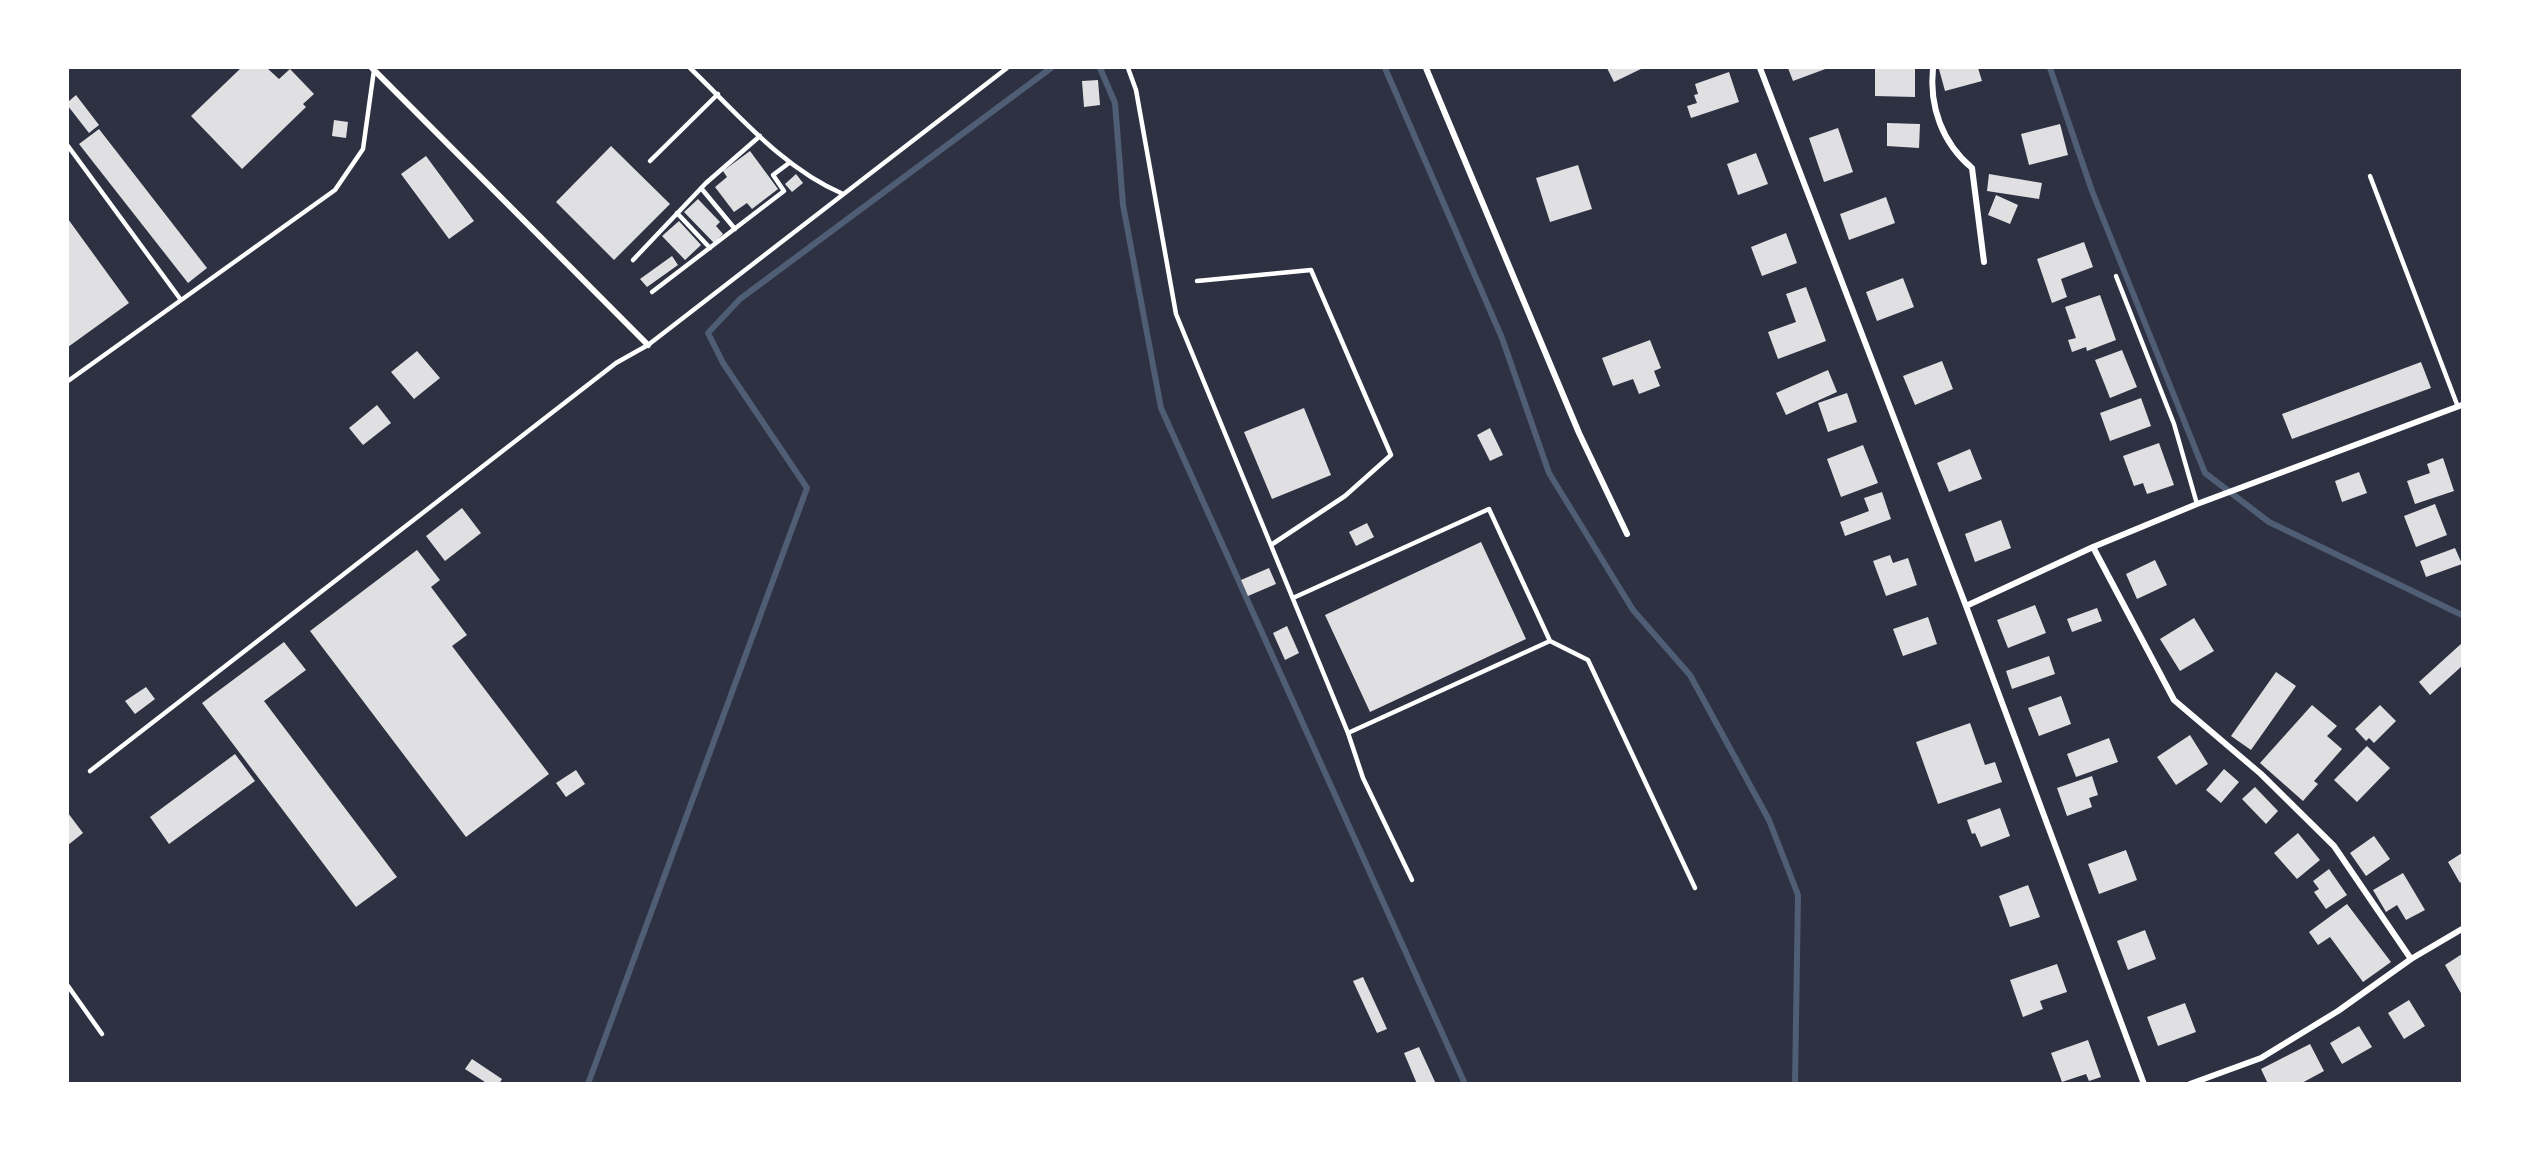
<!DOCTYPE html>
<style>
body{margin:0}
#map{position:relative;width:2530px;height:1151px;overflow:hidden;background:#2d3142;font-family:Overpass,sans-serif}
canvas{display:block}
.frame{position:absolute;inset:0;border:69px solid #fff;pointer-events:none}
</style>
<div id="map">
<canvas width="2530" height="1151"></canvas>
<div class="frame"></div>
</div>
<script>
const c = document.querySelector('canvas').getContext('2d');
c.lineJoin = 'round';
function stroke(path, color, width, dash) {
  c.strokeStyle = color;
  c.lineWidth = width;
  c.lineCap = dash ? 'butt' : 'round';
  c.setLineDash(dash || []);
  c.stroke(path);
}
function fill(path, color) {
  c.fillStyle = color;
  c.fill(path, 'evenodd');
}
stroke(new Path2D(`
 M1100,68L1115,103L1123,205L1161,408L1465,1084
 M1385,68L1502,338L1549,473L1633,610L1690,675L1769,820L1798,895L1795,1084
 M2050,68L2092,191L2205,473L2269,522L2462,615
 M588,1084L807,488L723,363L708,333L740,299L1051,68`), '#4f5d75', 6);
fill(new Path2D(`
 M241,68H267L279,79L290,69L314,94L303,104L306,107L242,169L191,116Z
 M1607,68H1643L1614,82Z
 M1788,68H1828L1793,81Z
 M1875,68H1915V97L1875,96Z
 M1944,68H1978L1982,81L1945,91L1939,69Z
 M1729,72L1739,102L1691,118L1687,106L1697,103L1694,95L1698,94L1695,84Z
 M1098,80L1100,105L1084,107L1082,81Z
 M76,95L99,125L89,133L68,106V102Z
 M334,120L348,122L346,138L332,136Z
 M1887,123L1920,124L1919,148L1887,146Z
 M2060,124L2068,155L2029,165L2021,134Z
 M1838,128L1853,172L1824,182L1809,138Z
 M99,129L207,268L188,283L79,144Z
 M611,146L670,204L614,260L556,202Z
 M750,151L778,189L752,209L747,203L734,212L715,187L727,177L723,171Z
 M1756,153L1768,184L1738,195L1727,164Z
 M426,156L474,221L449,239L401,174Z
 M1578,165L1592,209L1550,222L1536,178Z
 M796,174L803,183L792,192L785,184Z
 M1989,174L2042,183L2039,199L1987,191Z
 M1996,195L2018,205L2010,224L1988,215Z
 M1886,197L1895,223L1849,240L1840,214Z
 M698,199L720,222L716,226L723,234L714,243L684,212Z
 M68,219L129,303L68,347Z
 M679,221L701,245L685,260L662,236Z
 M1786,233L1797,263L1762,276L1751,247Z
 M2084,242L2093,267L2061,279L2067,297L2052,303L2037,259Z
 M672,256L678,265L647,287L640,279Z
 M1903,278L1914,307L1877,321L1866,292Z
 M1806,287L1826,341L1778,359L1768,332L1796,322L1786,294Z
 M2100,295L2116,340L2087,351L2086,347L2072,352L2068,340L2076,338L2065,307Z
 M1650,340L1661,368L1654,371L1660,386L1639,394L1633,379L1613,386L1602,358Z
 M2122,350L2137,387L2110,398L2095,360Z
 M417,351L440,378L414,399L391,372Z
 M1942,361L1953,389L1915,405L1903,376Z
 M2421,362L2431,388L2292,439L2282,414Z
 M1828,370L1837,392L1786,415L1776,393Z
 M1847,393L1857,422L1828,432L1818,403Z
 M2141,398L2151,426L2110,441L2100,413Z
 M377,405L391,423L363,445L349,428Z
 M1304,408L1331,475L1272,499L1244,432Z
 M1490,428L1503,455L1490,461L1477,435Z
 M2159,443L2174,485L2147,494L2143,483L2134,486L2123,456Z
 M1863,445L1878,483L1841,497L1827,459Z
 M1970,449L1982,479L1949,492L1937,463Z
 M2443,458L2454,491L2415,504L2407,481L2430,473L2427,464Z
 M2359,472L2367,493L2342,502L2335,481Z
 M1882,492L1891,519L1845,536L1840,522L1869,511L1864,498Z
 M2435,504L2447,535L2416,547L2404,516Z
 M462,508L481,533L445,561L426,536Z
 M2001,520L2011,548L1975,562L1965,534Z
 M1367,523L1374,537L1356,546L1349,532Z
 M1481,542L1526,639L1370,712L1325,615Z
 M2455,548L2462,564L2426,577L2420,561Z
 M417,550L440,580L431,587L467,635L452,646L549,774L466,837L310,631Z
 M1890,555L1893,563L1908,558L1917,585L1886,596L1873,561Z
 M2155,560L2167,585L2137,599L2126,574Z
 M1269,568L1276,584L1248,596L1241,580Z
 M2035,605L2046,633L2008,648L1997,620Z
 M2097,608L2102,621L2072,632L2067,619Z
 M1928,617L1937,644L1903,656L1893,629Z
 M2194,618L2214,651L2180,671L2160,639Z
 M1287,626L1299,653L1285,660L1273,633Z
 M284,642L306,670L264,701L397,877L356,907L202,703Z
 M2462,643V666L2430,695L2419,682Z
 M2049,656L2055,674L2012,689L2006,671Z
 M2276,672L2296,686L2251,750L2231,736Z
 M146,687L155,699L135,714L125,701Z
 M2061,696L2071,724L2039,736L2028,708Z
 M2312,705L2337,726L2327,736L2342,749L2314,781L2318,784L2303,801L2260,763Z
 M2380,705L2396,721L2374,743L2369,738L2366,741L2355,729Z
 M1970,723L1985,765L1995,762L2002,782L1938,804L1916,742Z
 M2190,735L2208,764L2176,785L2157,757Z
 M2109,738L2118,762L2076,777L2067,754Z
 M2367,746L2390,768L2357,802L2334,780Z
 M235,754L255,781L169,844L150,817Z
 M2224,769L2239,782L2221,803L2206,790Z
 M576,770L585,784L566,797L556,783Z
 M2092,776L2098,795L2089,798L2092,807L2067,816L2057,788Z
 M2255,787L2278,811L2266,824L2242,799Z
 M2000,808L2010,836L1981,847L1975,833L1972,834L1967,820Z
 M68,813L83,833L68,845Z
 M2298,833L2320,860L2297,879L2274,853Z
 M2374,836L2390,859L2366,876L2350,853Z
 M2126,850L2137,880L2099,894L2088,864Z
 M2462,853V881L2460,883L2448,862Z
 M2329,869L2347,895L2326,909L2314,892L2319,889L2313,881Z
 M2403,873L2425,910L2406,920L2397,905L2386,912L2373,890Z
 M2028,885L2040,917L2010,927L1999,896Z
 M2347,904L2391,962L2363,982L2330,937L2318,945L2309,932Z
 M2145,930L2156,959L2128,970L2117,941Z
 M2462,954V995L2445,965Z
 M2057,964L2067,992L2040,1001L2043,1009L2023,1017L2010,980Z
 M1363,977L1387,1029L1377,1033L1353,981Z
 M2409,1000L2425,1026L2404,1039L2388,1013Z
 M2185,1003L2196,1032L2158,1046L2147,1017Z
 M2359,1026L2372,1047L2342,1064L2330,1043Z
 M2088,1040L2101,1077L2089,1081L2086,1074L2062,1082L2051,1053Z
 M2310,1044L2324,1071L2300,1084H2268L2261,1069Z
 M1419,1047L1436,1084H1417L1404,1053Z
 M472,1059L502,1079L499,1084H488L465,1069Z`), '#e0e0e3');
stroke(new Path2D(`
 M690,68C737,113 782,168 843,194
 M1128,68L1136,90L1176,314L1348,733L1363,778L1412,880
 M68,146L181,300
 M650,161L718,94
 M2370,176L2458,407
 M701,188L735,229
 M677,213L710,248
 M633,260L706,183L760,136
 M2116,276L2174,424L2197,504
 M1197,281L1311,270L1391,455L1345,496L1271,545
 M652,292L784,191L773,175L789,163
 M68,381L335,190L363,149L374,70
 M1293,598L1489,509L1550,641L1348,733
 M1550,641L1588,660L1695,888
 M90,771L616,363L648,345L1007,68
 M68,986L102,1034`), '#fff', 4.5);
stroke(new Path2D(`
 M372,68L648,345
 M1426,68L1579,433L1627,534
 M1760,68L1966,606L2144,1084
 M1933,68C1929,106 1942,143 1972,168L1984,262
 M2093,547L2174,700L2261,774L2334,846L2411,959
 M1966,606L2093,547L2197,504L2462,405
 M2190,1084L2261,1058L2338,1011L2411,959L2462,929`), '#fff', 6);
</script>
